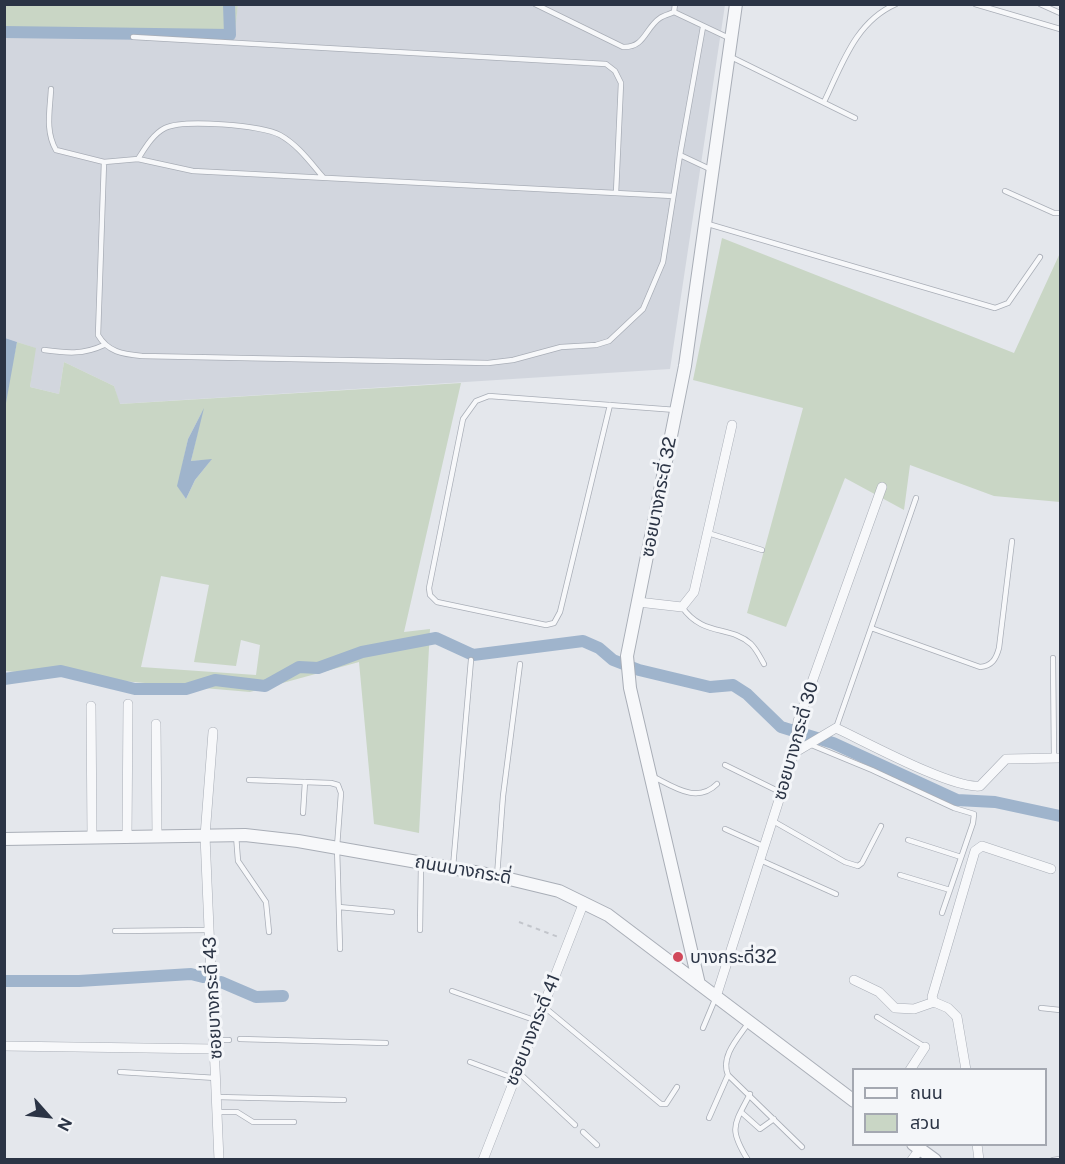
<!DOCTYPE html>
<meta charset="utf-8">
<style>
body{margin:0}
#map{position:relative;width:1065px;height:1164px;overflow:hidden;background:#e4e7ec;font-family:"Public Sans","Noto Sans Thai",sans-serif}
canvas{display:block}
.frame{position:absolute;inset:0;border:6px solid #2b3445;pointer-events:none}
.legend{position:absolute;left:852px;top:1068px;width:195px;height:78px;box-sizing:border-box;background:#f4f6f9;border:2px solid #a4a8b1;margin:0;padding:8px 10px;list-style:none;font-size:18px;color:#2b3445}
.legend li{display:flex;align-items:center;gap:12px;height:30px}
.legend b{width:30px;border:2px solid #a4a8b1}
.north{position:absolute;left:18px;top:1086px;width:60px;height:60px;-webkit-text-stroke:4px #f4f6f9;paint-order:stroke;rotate:117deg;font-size:16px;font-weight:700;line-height:24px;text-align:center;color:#2b3445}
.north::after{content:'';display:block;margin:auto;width:21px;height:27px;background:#2b3445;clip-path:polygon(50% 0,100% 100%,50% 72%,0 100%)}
</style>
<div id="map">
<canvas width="1065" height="1164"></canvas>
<div class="frame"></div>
<ul class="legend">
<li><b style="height:8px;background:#f7f8fa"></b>ถนน</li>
<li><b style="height:16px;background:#c9d6c5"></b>สวน</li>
</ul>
<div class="north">N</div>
</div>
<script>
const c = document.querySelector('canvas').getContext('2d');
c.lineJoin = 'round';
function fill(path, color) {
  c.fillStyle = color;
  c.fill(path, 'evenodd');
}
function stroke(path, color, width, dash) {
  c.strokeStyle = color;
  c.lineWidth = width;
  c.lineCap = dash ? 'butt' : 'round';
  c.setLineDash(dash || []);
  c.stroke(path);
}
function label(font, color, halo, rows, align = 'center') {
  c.font = font + ' "Public Sans","Noto Sans Thai",sans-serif';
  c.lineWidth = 6;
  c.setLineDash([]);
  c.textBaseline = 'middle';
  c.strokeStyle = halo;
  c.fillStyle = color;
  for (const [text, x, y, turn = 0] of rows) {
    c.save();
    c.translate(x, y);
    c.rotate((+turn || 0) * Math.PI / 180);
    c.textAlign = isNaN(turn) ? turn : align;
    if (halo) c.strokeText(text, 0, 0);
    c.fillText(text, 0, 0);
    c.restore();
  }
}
fill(new Path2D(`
 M238,5H725L670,369L119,404L114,386L64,362L59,394L30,387L35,348L5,338L4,35L233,38Z`), '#d2d6de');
fill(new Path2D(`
 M6,5L238,4V5L234,38L5,35Z
 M722,238L1014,353L1060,253V502L994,496L910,465L904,510L845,478L786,627L747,613L803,408L693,380Z
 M17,342L36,348L30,387L59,394L64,362L114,386L120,404L461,383L404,632L430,629L419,833L374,824L359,662L250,692L5,671L4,402ZM202,412L191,461L211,460L195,480L186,499L178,486L188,439ZM161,576L209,585L194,662L236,666L241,640L260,645L256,675L141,667Z`), '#c9d6c5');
fill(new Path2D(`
 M5,338L17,342L6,403L4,402Z
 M204,408L191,461L212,459L195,480L186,499L177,486L188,439Z`), '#9fb4cc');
stroke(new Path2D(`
 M4,32L230,35L229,4
 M4,679L61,671L135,689H186L215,680L265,686L299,667L318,668L362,652L436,638L473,655L583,641L599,648L613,660L639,670L710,687L733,685L747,694L781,727L833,743L957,800L995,802L1060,816
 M4,981H79L191,974L203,977
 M221,982L256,997L283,996`), '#9fb4cc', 12);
const service = new Path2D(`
 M535,4L623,47C645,48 645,28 660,18C664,15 670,14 674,12
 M675,4L674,12L729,38
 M975,4L1060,29
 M1040,4L1060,13
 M703,27L680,155L712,170
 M133,37L606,64L615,71L621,83L616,193
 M729,56L855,118
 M51,89C50,110 45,131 56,150L104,162L98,335C108,352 122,354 142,356L488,363L513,360L561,347L596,345L609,341L643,309L663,262L680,155
 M824,102C842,65 855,22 896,4
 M138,159C145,148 153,134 165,128C183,119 262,125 280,135C298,145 310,162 323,177
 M104,162L138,159L193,171L673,196
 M1005,191L1054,213H1060
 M708,224L995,308L1008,303L1040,257
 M44,350C66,353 83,355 104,345
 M610,405L560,612L554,623L546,625L437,602L430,595L429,588L463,419L476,401L489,396L676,410
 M708,533L762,550
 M682,607C703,637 730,625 751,644C757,650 760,657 764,664
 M871,628L916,498
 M1053,658L1054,757
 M836,728L871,628L980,667C992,666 996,659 999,648L1012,541
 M809,744L872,770L954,808L974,814L973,823L942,913
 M725,765L782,793
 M652,776C674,787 697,804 717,784
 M249,780L331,783L338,785L341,793L337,847L340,949
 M303,813L305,782
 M773,821L845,862L858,866L862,863L881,826
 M725,829L763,846
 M236,835L238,861L266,902L269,932
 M908,840L961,857
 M760,860L836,894
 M453,867L471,660
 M900,875L950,890
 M497,876L503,796L520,664
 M339,907L392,912
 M420,930L421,863
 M115,931L209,930
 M452,991L537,1021
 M543,1006L661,1104H666L677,1087
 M1041,1008L1060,1010
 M877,1017L925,1047
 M749,1022C739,1037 720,1056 728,1075L802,1147
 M703,1028L716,997
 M240,1039L386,1043
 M215,1040H229
 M470,1062L513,1078
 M120,1072L216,1078
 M518,1072L575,1125
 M217,1097L344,1100
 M217,1112H237L253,1122H294
 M741,1112L760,1129L774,1119
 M709,1118L728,1075
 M583,1132L597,1145
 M748,1160C728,1128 734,1125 750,1094
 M1053,1160L1060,1159`);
const minor = new Path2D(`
 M638,602L682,607L694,592L732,425
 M91,706L92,838
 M156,724L157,837
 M213,732L205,836L219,1160
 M794,753L836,728C866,742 952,789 980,786L1006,759L1060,758
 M127,838L128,704
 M854,980L879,992L895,1008L914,1009L934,1002
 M716,997L794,753L798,721L882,487
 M4,1046L215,1049
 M910,1070L925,1047
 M966,1070L957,1017L948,1008L934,1002L932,997L975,851L982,846L1051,869
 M977,1144L979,1160
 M483,1160L584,902
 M912,1160L920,1149`);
const tertiary = new Path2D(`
 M4,839L245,835L298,841L497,876L559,891L608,915L854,1101
 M699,984L630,688L627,656L685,366L736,4
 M913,1144L935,1160`);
stroke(service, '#a9aeb7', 6);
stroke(minor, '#a9aeb7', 10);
stroke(tertiary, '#a9aeb7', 14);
stroke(new Path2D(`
 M519,922L561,938`), '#c2c5cb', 2, [4.5, 4.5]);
stroke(service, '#f7f8fa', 4.5);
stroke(minor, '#f7f8fa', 9);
stroke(tertiary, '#f7f8fa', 12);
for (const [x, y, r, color] of [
 [678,957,6,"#d1495b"]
]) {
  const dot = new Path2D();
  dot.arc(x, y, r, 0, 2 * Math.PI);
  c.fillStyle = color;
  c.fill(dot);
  stroke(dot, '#f4f6f9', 2);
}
label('18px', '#2b3445', '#f4f6f9', [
 ["ซอยบางกระดี่ 32",659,497,-79],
 ["ซอยบางกระดี่ 30",796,741,-74],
 ["ถนนบางกระดี่",463,870,10],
 ["ซอยบางกระดี่ 43",213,998,-93],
 ["ซอยบางกระดี่ 41",533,1030,-68]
]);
label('18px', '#2b3445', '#f4f6f9', [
 ["บางกระดี่32",690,957]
], 'left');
</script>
